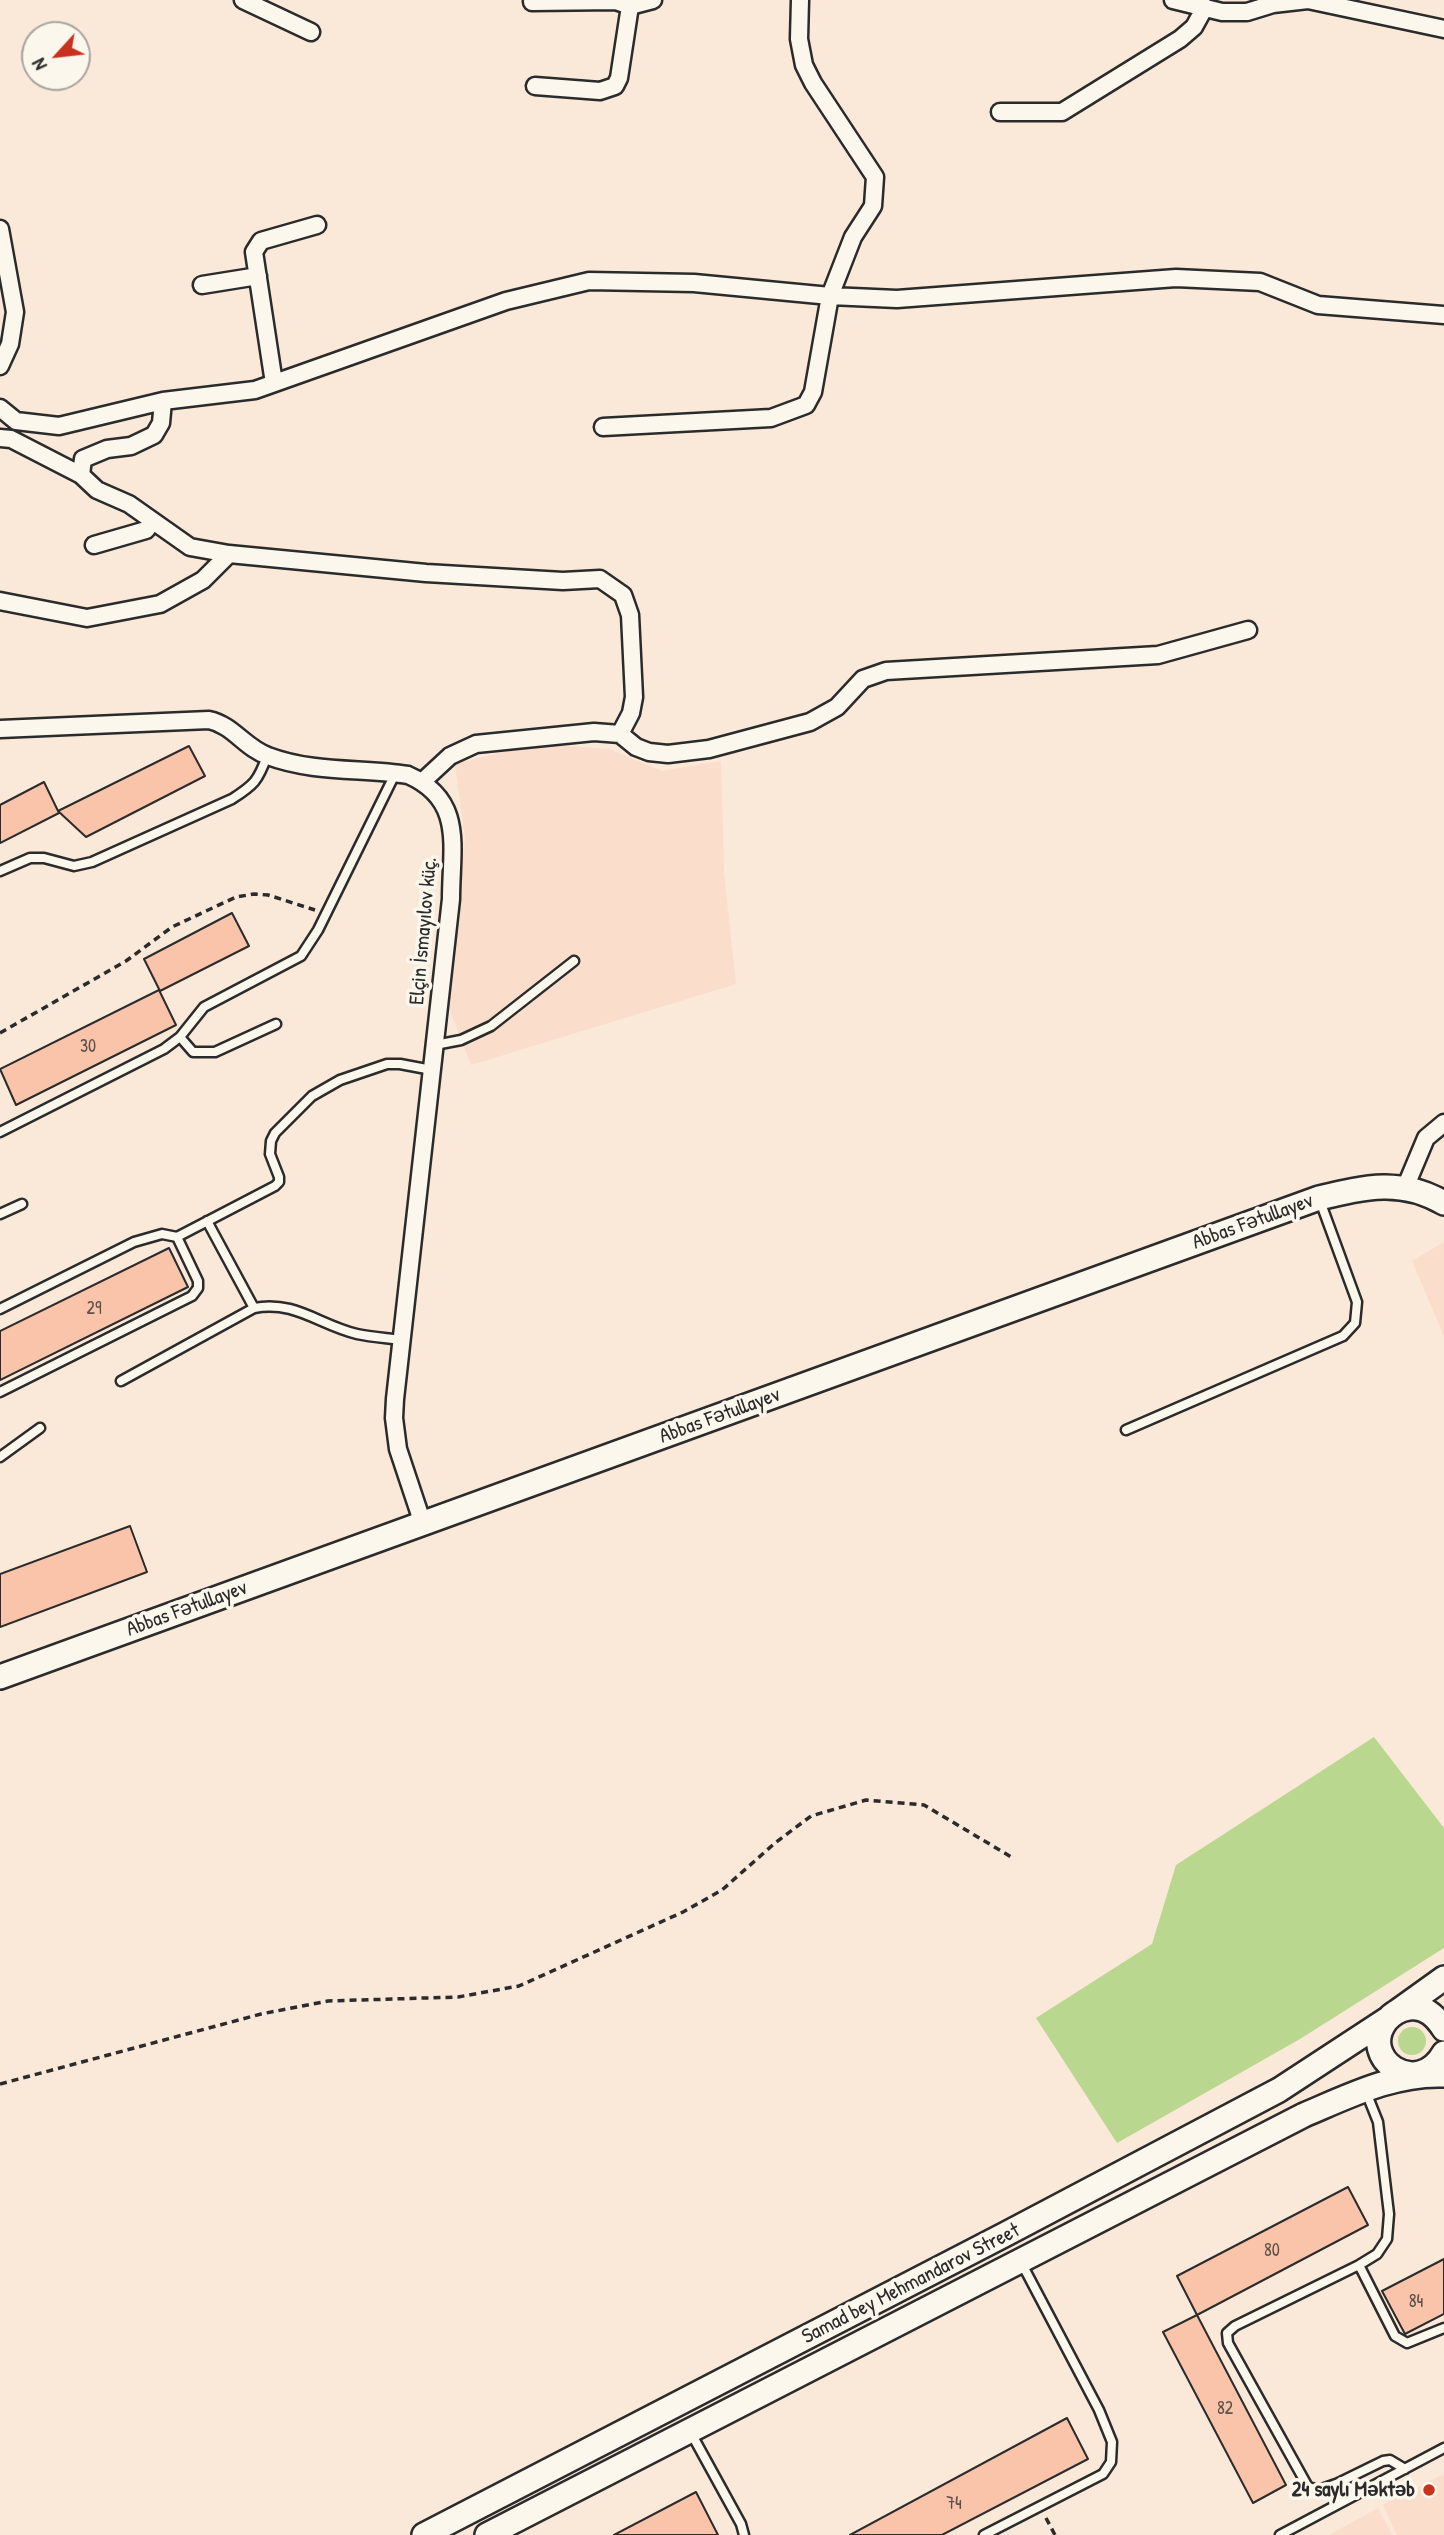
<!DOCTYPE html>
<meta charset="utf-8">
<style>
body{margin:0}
#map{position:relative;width:1444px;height:2535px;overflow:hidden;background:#fae8d8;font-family:"Patrick Hand",sans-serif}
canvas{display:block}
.north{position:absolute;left:21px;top:21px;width:70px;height:70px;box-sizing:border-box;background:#fbf7ec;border:2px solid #a8a59f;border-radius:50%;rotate:243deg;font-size:19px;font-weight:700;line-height:28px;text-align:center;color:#2b2b2b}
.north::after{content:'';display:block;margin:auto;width:24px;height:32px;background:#c8321e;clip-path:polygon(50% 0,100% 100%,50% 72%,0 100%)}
</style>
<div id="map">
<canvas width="1444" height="2535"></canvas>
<div class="north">N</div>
</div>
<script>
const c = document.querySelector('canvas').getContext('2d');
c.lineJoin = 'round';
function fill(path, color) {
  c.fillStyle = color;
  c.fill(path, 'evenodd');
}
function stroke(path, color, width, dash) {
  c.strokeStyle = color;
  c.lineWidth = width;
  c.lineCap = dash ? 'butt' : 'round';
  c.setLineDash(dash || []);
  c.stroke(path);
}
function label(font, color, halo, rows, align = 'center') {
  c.font = font + ' "Patrick Hand",sans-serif';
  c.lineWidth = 7;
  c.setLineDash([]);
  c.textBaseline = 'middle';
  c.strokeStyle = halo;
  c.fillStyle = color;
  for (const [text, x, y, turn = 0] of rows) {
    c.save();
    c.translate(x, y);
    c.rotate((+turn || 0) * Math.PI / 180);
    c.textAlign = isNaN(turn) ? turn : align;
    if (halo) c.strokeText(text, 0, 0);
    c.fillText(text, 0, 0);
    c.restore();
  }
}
fill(new Path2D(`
 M549,745L609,749L662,771L721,761L724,873L736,984L471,1065L449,1008L465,838L455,764L512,750Z
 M1444,1242V1336L1412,1261Z
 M1444,2474V2535H1397L1383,2505Z
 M1378,2508L1392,2535H1329Z`), '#faddca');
fill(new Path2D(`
 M1374,1737L1444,1828V1948L1300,2039L1117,2143L1036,2018L1152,1944L1176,1865Z
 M1398 2041a14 14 0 1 1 28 0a14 14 0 1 1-28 0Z`), '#b9d78f');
const building = new Path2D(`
 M189,746L205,776L86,837L58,811Z
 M44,782L59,813L0,843V805Z
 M232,913L249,946L160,991L144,959Z
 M159,990L176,1025L16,1105L0,1069Z
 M169,1248L188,1287L0,1380V1331Z
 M130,1526L147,1572L0,1627V1574Z
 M1348,2187L1368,2225L1197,2315L1177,2276Z
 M1444,2259V2314L1405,2334L1382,2291Z
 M1197,2315L1286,2485L1253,2503L1163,2332Z
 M1067,2418L1088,2459L942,2535H850Z
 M696,2492L718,2535H614Z`);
fill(building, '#f9c4aa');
stroke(building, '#2b2b2b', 2);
const service = new Path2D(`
 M0,871L30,858H44L74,866L92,862L232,799C254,785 258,781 267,756
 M180,1037L193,1052H215L276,1024
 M435,1045L461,1040L491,1026L574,961
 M0,1132L164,1049L180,1037L204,1007L301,956L318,930L395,774
 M0,1214L22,1204
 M207,1221L254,1308
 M0,1309L134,1242L162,1234L177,1237L275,1186L279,1182V1177L270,1154L271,1141L275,1133L312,1096L340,1080L387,1064H400L432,1070
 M121,1381L254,1308C295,1300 319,1325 357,1334C371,1337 386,1338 401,1340
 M0,1392L192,1296L198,1288V1281L177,1237
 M1126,1430L1343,1336L1355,1323L1357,1302L1320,1201
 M0,1457L40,1428
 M1366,2092L1378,2122L1389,2214L1387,2239L1377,2254L1359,2265L1395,2336L1407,2343L1444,2328
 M1359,2265L1235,2326L1227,2333L1228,2343L1308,2487L1319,2490L1336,2484L1383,2461L1390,2460L1405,2469
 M691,2433L741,2524L744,2535
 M984,2535L1103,2474L1111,2462L1112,2442L1099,2410L1022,2264
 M1280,2535L1444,2448`);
const minor = new Path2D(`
 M243,0L311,32
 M1173,0L1222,12H1247L1273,4L1308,0L1444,29
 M532,2L616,1L630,6L653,0
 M535,86L600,91L615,86L619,78L630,6
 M1000,112H1062L1180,39L1194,27L1205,7
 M0,229L15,312L10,344L0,366
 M202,285L258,276
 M274,383L254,252L261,241L317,225
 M0,408L16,421L59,426L163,401L255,390L506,301L589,281L694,283L830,296L897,299L1176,278L1260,282L1318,305L1444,315
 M603,427L771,418L806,405L813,392L830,296L853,237L873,206L875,177L813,83L804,65L799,39L800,0
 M0,438L11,439L81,475L97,490L129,504L190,547L229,554L426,573L563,581L600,579L623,595L630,615L634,697L631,713L620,734L594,732L476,744L450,756L423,781
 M81,475L83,459L107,449L131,446L154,435L161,423L163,401
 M94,545L146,530L153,521
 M0,601L87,618L160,604L203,580L229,554
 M0,729L209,720C233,725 245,748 268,756C313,773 362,768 408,775C465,800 451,847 451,899L395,1399L394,1418L398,1449L423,1524
 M620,734L636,747L649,752L668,754L709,749L810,722L837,707L863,679L886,671L1158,655L1248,630
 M1405,1188L1426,1138L1444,1123`);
const secondary = new Path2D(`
 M0,1677L1319,1198C1365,1187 1401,1178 1444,1203
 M1398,2011L1444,1978
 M1444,2029C1436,2017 1426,2006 1409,2008C1400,2009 1392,2014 1386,2021C1358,2058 1417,2100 1444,2053
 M424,2535L1004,2235L1279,2090L1389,2018
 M487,2535L1304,2115C1349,2096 1394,2073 1444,2075`);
stroke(service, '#2b2b2b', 13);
stroke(minor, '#2b2b2b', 21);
stroke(secondary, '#2b2b2b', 28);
stroke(new Path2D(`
 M0,1033L126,961L172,927L236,897L254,894L268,895L315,910
 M0,2084L261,2014L328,2001L458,1997L519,1986L683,1912L722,1890L775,1843L811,1816L866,1800L924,1805L1013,1858
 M1046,2518L1055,2535`), '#2b2b2b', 3.5, [7, 5]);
stroke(service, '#fbf7ec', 8);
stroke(minor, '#fbf7ec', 16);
stroke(secondary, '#fbf7ec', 23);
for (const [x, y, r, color] of [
 [1429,2490,7,"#c8321e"]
]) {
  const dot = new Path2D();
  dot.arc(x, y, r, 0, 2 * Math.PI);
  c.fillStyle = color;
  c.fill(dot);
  stroke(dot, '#fbf7ec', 2.5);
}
label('18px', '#5e514b', null, [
 ["30",88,1047],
 ["29",94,1309],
 ["80",1272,2251],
 ["84",1416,2302],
 ["82",1225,2409],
 ["74",954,2504]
]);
label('21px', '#2b2b2b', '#fbf7ec', [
 ["Elçin İsmayılov küç.",424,931,-85],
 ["Abbas Fətullayev",1253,1222,-20],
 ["Abbas Fətullayev",720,1416,-20],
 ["Abbas Fətullayev",187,1609,-20],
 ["Samad bey Mehmandarov Street",911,2284,-27]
]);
label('bold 21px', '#2b2b2b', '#fbf7ec', [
 ["24 saylı Məktəb",1415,2490]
], 'right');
</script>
